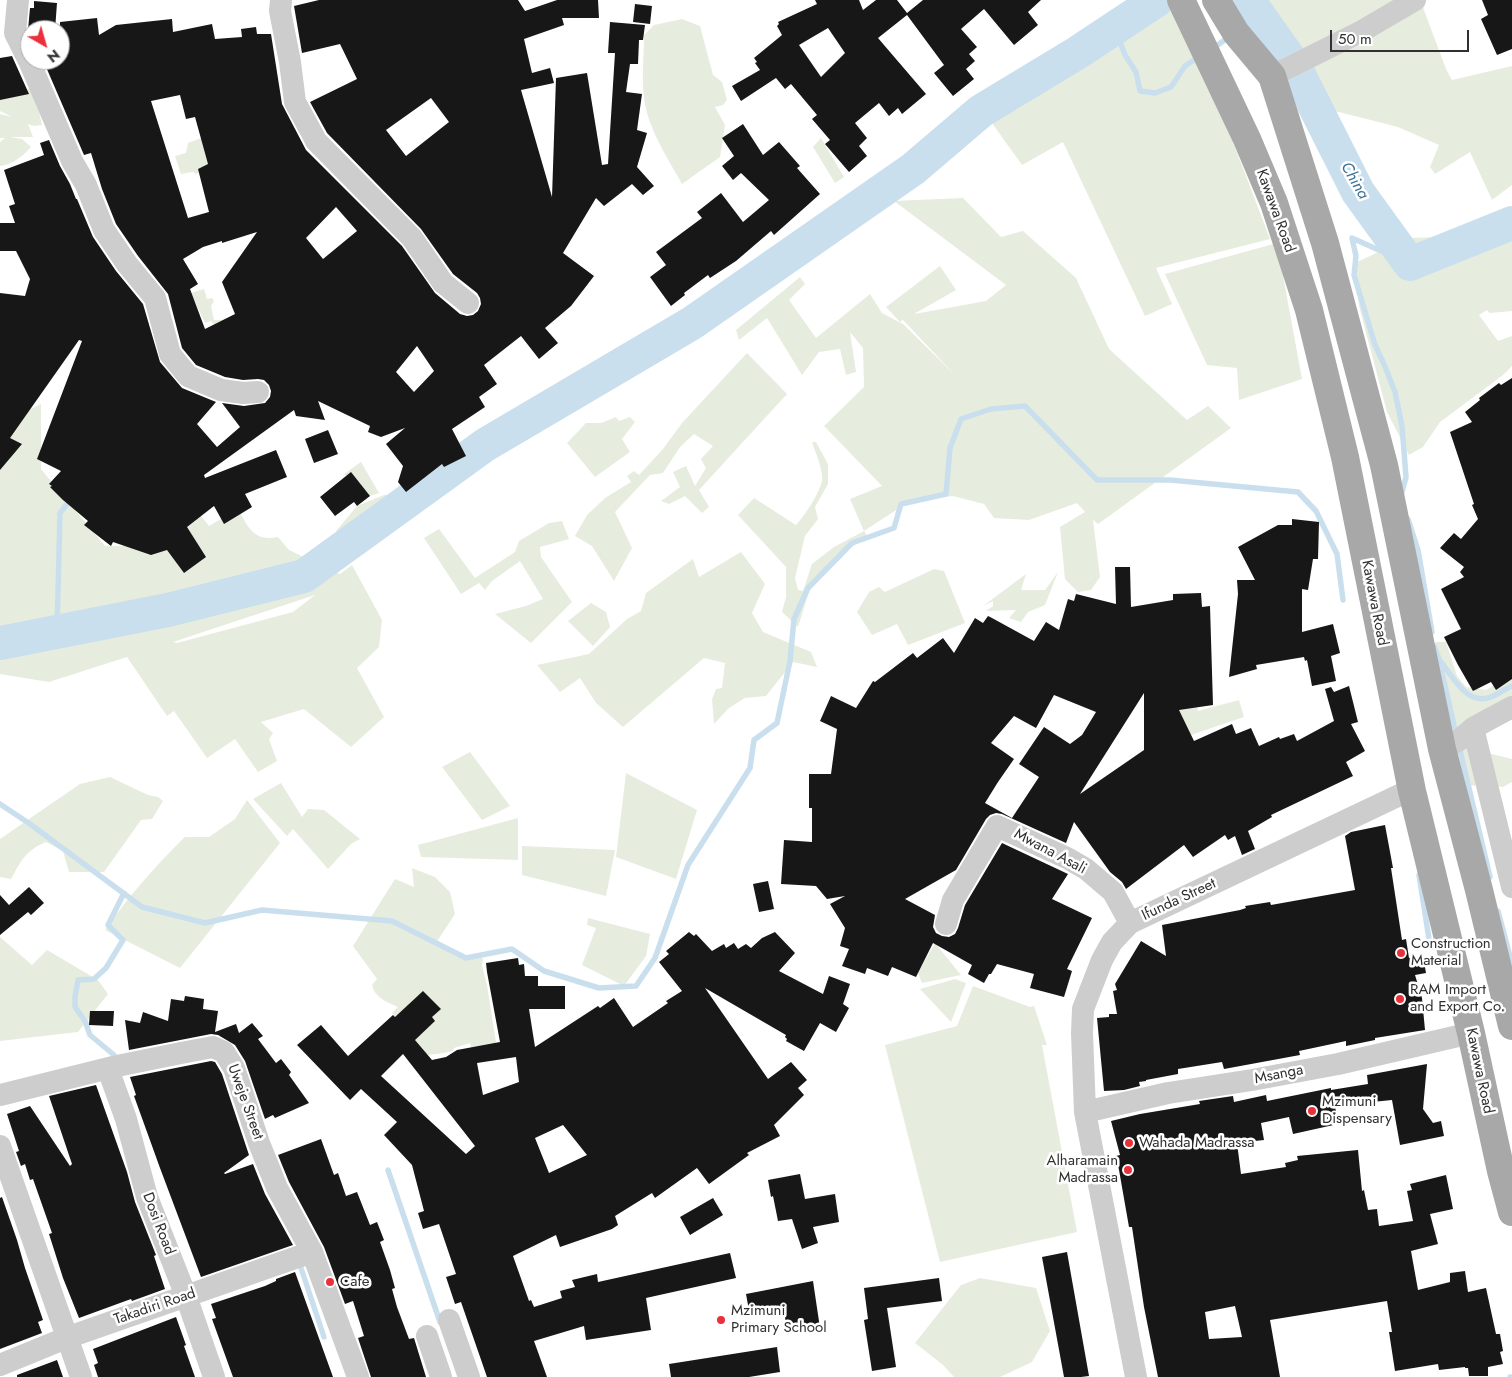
<!DOCTYPE html>
<style>
body{margin:0}
#map{position:relative;width:1512px;height:1377px;overflow:hidden;background:#fff;font-family:Jost,sans-serif}
canvas{display:block}
.north{position:absolute;left:20px;top:20px;width:50px;height:50px;box-sizing:border-box;background:#fff;border:1px solid #acacac;border-radius:50%;rotate:142deg;font-size:14px;font-weight:700;line-height:20px;text-align:center;color:#303030}
.north::after{content:'';display:block;margin:auto;width:18px;height:22px;background:#ea303b;clip-path:polygon(50% 0,100% 100%,50% 72%,0 100%)}
.scale{position:absolute;left:1330px;top:30px;width:139px;height:22px;box-sizing:border-box;border:2px solid #303030;border-top:0;padding-left:6px;font-size:15px;line-height:18px;white-space:nowrap;color:#303030;-webkit-text-stroke:4px #fff;paint-order:stroke}
</style>
<div id="map">
<canvas width="1512" height="1377"></canvas>
<div class="north">N</div>
<div class="scale">50 m</div>
</div>
<script>
const c = document.querySelector('canvas').getContext('2d');
c.lineJoin = 'round';
function fill(path, color) {
  c.fillStyle = color;
  c.fill(path, 'evenodd');
}
function stroke(path, color, width, dash) {
  c.strokeStyle = color;
  c.lineWidth = width;
  c.lineCap = dash ? 'butt' : 'round';
  c.setLineDash(dash || []);
  c.stroke(path);
}
function label(font, color, halo, rows, align = 'center') {
  c.font = font + ' Jost,sans-serif';
  c.lineWidth = 5;
  c.setLineDash([]);
  c.textBaseline = 'middle';
  c.strokeStyle = halo;
  c.fillStyle = color;
  for (const [text, x, y, turn = 0] of rows) {
    c.save();
    c.translate(x, y);
    c.rotate((+turn || 0) * Math.PI / 180);
    c.textAlign = isNaN(turn) ? turn : align;
    if (halo) c.strokeText(text, 0, 0);
    c.fillText(text, 0, 0);
    c.restore();
  }
}
fill(new Path2D(`
 M1162,0H1179L1270,239L1156,268L1172,304L1145,316L1063,142L1022,165L989,119Z
 M1247,0H1424L1421,2L1446,69L1452,80L1512,66V185L1492,200L1470,152L1435,174L1430,167L1439,145L1398,127L1327,109L1252,22Z
 M682,19L700,26L713,75L722,82L727,100L723,105L715,107L725,125L720,157L682,184C670,162 654,138 647,113C640,89 644,60 644,35L654,25Z
 M34,88L42,125L34,126L28,124L33,137H10L22,139L31,147C23,156 12,165 0,166V142L5,138H0V114L12,117L0,111V94Z
 M209,135L216,157L197,174L193,172L181,174L175,156L186,153L188,143Z
 M821,138L844,177L835,183L813,147Z
 M963,198L1001,237L1023,231L1076,278L1109,349L1187,420L1208,406L1231,428L1098,524L1093,520L1100,577L1091,590L1078,592L1065,579L1060,527L1085,512L1077,503L1029,520L994,518L984,504L953,496L910,501L864,531L868,537L841,553L811,585L798,627L782,612L786,597V567L738,515L754,498L796,525C805,515 819,494 822,481C824,472 815,451 812,442H816L828,464V484L815,507L818,519L805,536L795,578L798,590L803,591L812,564L834,547L864,531L850,499L882,486L824,426L864,387L863,348L850,332L856,372L846,375L840,349L819,352L802,375L767,318L739,340L736,330L800,277L805,284L789,300L816,338L870,294L882,313L903,324L955,375L903,320L900,322L886,307L940,266L956,290L914,314L986,301L1006,285L894,201Z
 M1512,208V311L1490,313L1487,310L1479,315L1498,341L1512,336V366L1503,375L1440,422L1423,447L1409,455L1387,412L1359,306L1355,263L1408,238L1446,237L1466,244Z
 M1277,243L1302,379L1239,400L1237,368L1207,365L1165,274Z
 M204,289L207,299L212,298L214,301L211,306L214,320H224L221,333L211,321L205,323L191,293Z
 M747,353L787,394L699,490L709,507L702,513L685,496L669,504L661,501L680,487L673,472L686,466L695,486L706,468L701,459L713,446L694,434L680,447L663,473L650,475L615,512L632,548L614,581L592,546L575,536L587,515L605,498L631,482L627,476L634,471L639,475L663,449L682,423Z
 M41,404V469L105,546H140L198,512L209,526L238,509C248,527 254,542 278,537L289,550L340,574L352,565L382,620L379,647L357,668L384,717L351,747L304,709L261,722L273,733L269,739L277,761L258,772L235,739L207,758L174,711L167,716L127,657L49,682L0,674V444L12,418ZM315,595L293,612L177,643L173,642Z
 M616,417L619,421L630,417L635,422L622,439L630,452L595,477L567,443L586,423H601Z
 M361,462L379,493L370,496L344,474Z
 M412,494L401,511L357,538L336,531L357,506L384,495Z
 M562,521L569,539L540,547L541,557L572,602L531,643L495,614L526,606L543,599L520,561L492,581L485,590L479,583L461,594L424,538L439,529L475,578L515,552L519,541L549,523Z
 M741,552L765,584L752,613L763,632L811,652L817,667L793,662L766,696L745,698L729,708L714,724L712,699L716,689L722,688L725,663L704,658L623,727L596,703L580,678L560,692L537,665L589,654L627,619L641,611L646,593L693,559L699,577Z
 M934,569L944,571L965,623L908,645L897,624L872,635L857,612L869,592L879,587L885,592Z
 M1058,572L1045,605L1028,612L1021,622L1009,618L1016,610L986,611L993,606V601L983,606L1026,574L1021,590H1045Z
 M591,603L606,612L610,627L593,646L568,621Z
 M1436,642H1446L1457,676L1466,687L1486,690L1507,677L1512,676V720L1483,723L1484,752L1512,759V782L1503,787L1482,785L1480,773L1475,786L1466,784L1441,699L1443,678L1429,652Z
 M1191,683L1198,711L1239,700L1244,717L1188,736L1163,729Z
 M470,752L510,806L482,820L442,767Z
 M626,773L697,810L676,879L616,857Z
 M110,777L148,795L158,797L163,801L152,819L141,820L104,872H69L63,851L46,842C26,850 21,861 11,879L0,877V839L80,784Z
 M281,783L302,817L308,809L324,810L360,839L351,844L328,869L293,829L287,836L253,799Z
 M247,800L280,843L180,968L105,930C129,896 155,866 185,837H209L235,819Z
 M518,818V860L421,857L418,845Z
 M522,846L615,850L606,896L522,875Z
 M412,868L435,877L450,892L455,914L436,943L464,959L480,957L483,959L482,966L487,985L498,1055L476,1064L470,1043L454,1048L453,1051C434,1055 427,1057 409,1050L416,1040L392,1013L398,1007C387,1002 375,998 372,985L377,979L353,946L395,879L414,887Z
 M588,918L650,934L646,956L624,986L582,965L596,928L587,925Z
 M0,937L32,965L47,950L98,980L108,994L78,1032L0,1041Z
 M935,943L961,975L922,983L918,973Z
 M955,979L966,983L951,1022L920,989Z
 M973,986L1030,1007L1034,1006L1047,1045H1042L1077,1232L940,1262L885,1045L957,1026Z
 M980,1278L1036,1288L1050,1331L1032,1362L1000,1377H954L943,1365L915,1343L961,1285Z`), '#e6edde');
stroke(new Path2D(`
 M1115,28L1125,55L1136,72L1140,91L1155,93L1171,87L1185,66L1200,56
 M1212,49L1229,37
 M1401,496L1406,477L1402,426L1395,392L1384,364L1375,345L1354,275L1356,256L1352,238L1410,264
 M1408,519L1418,550L1432,632
 M57,631L60,513L71,499
 M1434,646L1439,659L1456,734
 M1441,662C1453,677 1467,706 1491,697C1498,694 1505,689 1512,686
 M1459,746L1490,877
 M0,804L30,824L142,907L205,923L262,910L392,921L466,958L512,949L544,971L599,988L636,986L655,958L688,865L750,768L754,740L777,723L790,661L794,619L808,588L852,543L894,528L901,504L946,494L950,448L961,419L991,409L1025,406L1097,480H1170L1298,492L1316,511L1337,554L1343,600
 M1419,875L1429,939
 M1498,911L1512,964
 M114,1055L90,1035L85,1021L75,1007V996L78,980L94,979L106,968L123,940L108,925L124,893
 M388,1170L440,1322
 M298,1263L299,1262L324,1337
 M1510,1377H1512`), '#cadfed', 5.5);
stroke(new Path2D(`
 M1248,0L1294,65L1358,192L1410,264L1512,223
 M0,643L168,610L304,576L485,445L692,323L913,169L981,111L1077,53L1157,0`), '#cadfed', 34);
fill(new Path2D(`
 M319,0H518L525,11L557,0H598L599,18H562L564,25L524,39L532,73L550,68L554,83L521,90L552,197L556,78L587,73L602,165L608,164L615,53H608L610,22L645,25L643,40H639L638,64H630L626,92L642,94L637,130L647,133L637,167L654,186L643,195L632,184L604,206L596,198L563,253L594,276L571,306L545,328L558,343L539,359L521,336L484,365L497,384L479,397L485,407L452,429L466,456L444,467L442,464L406,492L398,482L403,466L386,444L405,428L381,437L368,432L370,426L318,401L325,420L296,416L294,410L204,475L205,478L276,450L287,477L245,494L252,507L224,524L214,506L187,527L206,557L184,573L167,550L151,555L113,542L111,546L84,525L88,521L63,500L50,487L52,486L49,484L61,471L37,459L82,341L79,340L10,438L22,444L0,470V293L25,296L30,279L16,251H0V223H15L9,206L15,204L4,170L44,155L40,143L49,140L60,166L70,184L76,199H77L93,237L116,271L143,304L160,362L182,388L216,402L197,424L217,447L240,427L222,403L244,406L265,403L270,397L271,391L269,385L264,380L258,379L243,380L225,377L196,365L182,348L168,294L138,256L116,224L102,189L91,153L84,155L43,60H60V22L97,18L99,35L116,25L172,19L173,32L212,24L215,39L242,37L241,29L256,27L257,34H271L282,104L306,150L402,246L435,293L460,314L467,316L473,315L478,311L481,304L480,298L477,293L453,274L421,229L327,133L310,102L357,79L340,44L302,53L294,6ZM180,95L186,119L195,117L208,164L198,169L209,212L188,218L151,101ZM431,98L449,122L406,156L386,130ZM336,207L357,231L323,259L306,238ZM257,232L222,282L235,314L205,329L190,289L198,284L183,259L203,247L222,241V243ZM417,346L434,371L414,392L396,372Z
 M815,0H859L863,10L876,0H897L907,13L923,0H1041L1028,12L1038,25L1014,45L984,9L961,29L977,47L969,54L975,61L966,69L974,79L953,96L934,73L944,65L907,15L878,38L926,94L902,114L898,108L889,116L879,103L855,123L867,138L859,146L867,156L849,172L825,144L830,140L812,119L817,115L791,84L785,89L776,78L741,101L732,86L760,70L755,63L757,62L754,58L782,35L777,26L779,24L778,22L817,4ZM828,28L845,53L821,77L799,45Z
 M1482,0H1512V49L1497,55L1481,19L1488,15Z
 M34,1L57,3L55,30H28L30,8H34Z
 M635,4L652,6L650,24L633,22Z
 M12,56L29,94L0,100V58Z
 M743,124L763,155L779,142L800,166L797,168L820,194L774,235L771,231L736,261L710,278L708,275L684,293L685,295L671,306L650,277L666,265L656,252L702,218L697,212L721,193L743,222L769,200L741,173L733,180L722,166L734,156L722,138Z
 M1512,378V679L1496,690L1491,682L1473,691L1458,665L1444,637L1461,629L1441,589L1464,577L1460,572L1464,567L1440,548L1454,533L1461,539L1478,519L1472,505L1474,504L1450,432L1472,422L1465,412L1480,400L1479,398L1499,383L1501,385Z
 M328,430L338,454L314,463L305,439Z
 M351,472L370,496L357,506L354,502L335,516L320,497Z
 M1292,519L1319,522L1318,559H1313L1308,590L1302,589V632L1333,624L1340,653L1331,656L1336,681L1312,686L1307,660L1305,661L1304,657L1256,665L1257,669L1229,677L1238,594L1237,580H1255L1238,547L1278,525H1292Z
 M1115,567H1130L1131,607L1173,600V594L1201,593L1202,607L1210,606L1213,705L1179,710L1194,741L1232,724L1236,734L1251,728L1259,746L1279,737L1280,739L1294,734L1297,741L1334,721L1325,689L1331,687L1334,692L1349,686L1358,722L1351,724L1365,751L1346,762L1353,776L1271,815L1272,817L1248,831L1255,849L1242,855L1235,836L1228,840L1225,835L1193,857L1184,845L1126,889L1122,882L1110,872L1074,822L1066,843L1002,814L996,813L990,815L986,819L956,870L905,899L935,915L933,927L936,933L942,936L949,937L955,934L958,928L965,905L1002,843L1068,874L1052,899L1092,918L1067,969L1072,971L1064,997L1030,988L1034,974L997,964L991,974H989L984,983L968,974L972,965L933,943L916,977L892,967L888,976L867,968L865,974L842,966L849,949L840,946L845,928L830,904L845,896L827,899L816,886L781,884L784,840L812,842V808H809V774H831L837,729L820,721L831,696L856,708L873,681L875,682L913,653L917,658L943,638L954,653L975,618L983,623L988,616L992,618L1034,641L1046,622L1059,630L1068,599L1074,601L1076,594L1116,604ZM1144,693V750L1080,794ZM1054,695L1096,712L1082,735L1070,744L1044,727L1019,764L1039,777L1012,818L985,803L998,782L1014,759L991,743L1014,716L1036,728Z
 M1385,825L1393,868H1391L1402,940L1406,939L1409,958L1423,956L1426,973L1415,975L1422,998L1425,1030L1375,1038V1040L1346,1046V1041L1299,1051L1300,1055L1224,1069L1222,1062L1178,1069V1074L1146,1080V1081L1139,1082L1140,1086L1124,1090L1104,1091L1097,1018L1109,1017V1014H1117L1113,991L1117,990L1115,984L1141,941L1166,956L1162,925L1240,910L1246,908L1245,906L1270,902L1271,905L1355,890L1345,836L1351,832Z
 M768,881L774,909L759,912L753,884Z
 M29,887L44,903L31,915L28,912L0,935V895L9,905Z
 M689,932L694,936L696,934L712,951L724,944L726,948L734,943L738,949L746,944L751,948L762,938L775,932L795,953L779,971L823,994L829,976L850,984L843,1004L849,1008L836,1032L820,1023L804,1051L786,1041L787,1039L785,1037L786,1035L705,988L768,1079L791,1062L807,1080L798,1088L804,1095L774,1125L780,1136L747,1153L749,1155L709,1184L697,1168L655,1198L652,1193L615,1216L618,1225L612,1229L560,1247L556,1235L513,1256L529,1301L531,1300L534,1307L562,1298L560,1291L575,1287L572,1280L597,1274L598,1282L730,1253L736,1278L646,1298L651,1330L586,1340L584,1326L534,1341L547,1377H487L461,1302L455,1304L446,1277L456,1274L439,1224L423,1229L418,1213L424,1211L412,1165L384,1135L397,1122L361,1089L350,1100L297,1045L321,1025L348,1056L393,1015L395,1017L423,991L441,1009L432,1017L435,1021L415,1040L432,1060L446,1057L457,1050L500,1042L487,972L486,963L518,958L519,965L524,964L525,976H538V986H565V1009H529L535,1047L598,1006L600,1008L614,998L633,1027L668,1003L666,1001L682,991L659,962L669,954L666,951ZM403,1054L475,1146L466,1154L381,1076ZM516,1057L519,1082L483,1095L477,1063ZM563,1125L587,1155L549,1173L535,1138Z
 M185,996L204,999L203,1009L218,1011L215,1032L236,1024L239,1033L252,1023L263,1036L258,1039L276,1063L281,1059L291,1072L289,1075L309,1103L275,1118L273,1115L265,1119L245,1061L235,1045L218,1035L211,1034L129,1050L125,1020L140,1023L143,1012L168,1021L171,999L184,1001Z
 M90,1011H114L113,1026L89,1025Z
 M211,1061L215,1062L222,1074L249,1155L224,1173L225,1174L253,1164L265,1194L293,1245L201,1277L160,1168L134,1096L136,1095L130,1077Z
 M1427,1064L1423,1109L1433,1123L1441,1121L1444,1136L1400,1145L1392,1100L1372,1102L1371,1098L1335,1106L1338,1124L1293,1134L1289,1117L1261,1123L1264,1140L1237,1143L1241,1174L1286,1167L1285,1163L1298,1160L1297,1156L1358,1150L1362,1191L1364,1190L1368,1210L1377,1209L1379,1226L1413,1221L1407,1191L1412,1190L1410,1184L1446,1175L1453,1209L1430,1214L1438,1244L1411,1251L1418,1290L1450,1282V1273L1465,1271L1468,1292L1486,1288L1496,1334H1500L1503,1351L1500,1352L1503,1364L1488,1367V1376H1469L1468,1368H1465V1367L1439,1370L1438,1364L1395,1371L1389,1332H1392L1387,1301L1270,1320L1280,1377H1158L1144,1307L1132,1227H1129L1119,1170L1116,1156L1120,1155L1111,1121L1140,1114L1200,1104L1199,1101L1233,1096L1234,1102L1266,1095L1267,1101L1331,1088V1090L1368,1084L1367,1075ZM1235,1306L1242,1337L1209,1339L1205,1312Z
 M96,1085L127,1172L135,1202L156,1255L154,1256L165,1289L132,1301L131,1299L79,1318L63,1278L49,1234L52,1233L33,1179L30,1180L25,1164L21,1166L16,1152L19,1151L7,1114L30,1106L70,1166L72,1164L49,1096Z
 M321,1139L334,1175L338,1173L346,1196L357,1192L370,1225L377,1222L384,1240L380,1242L390,1270L395,1288L392,1289L397,1307L409,1339L414,1338L426,1377H371L358,1338L364,1336L353,1301L345,1304L324,1247L289,1182L278,1155Z
 M800,1174L805,1199L835,1194L839,1222L813,1227L818,1243L802,1249L792,1219L778,1221L773,1196L771,1197L768,1180Z
 M2,1197L17,1240L25,1268L43,1320L38,1322L42,1333L0,1349V1198Z
 M713,1198L723,1215L690,1235L680,1217Z
 M1067,1252L1089,1376L1081,1377H1064L1042,1257Z
 M295,1272L333,1377H233L212,1319L216,1318L211,1304L265,1286L276,1281V1279Z
 M939,1278L942,1301L887,1308L896,1367L872,1371L864,1320L868,1319L864,1288Z
 M813,1281L820,1328L787,1333L784,1309L750,1316L746,1294Z
 M176,1317L186,1345L184,1346L195,1377H98L94,1365L98,1363L93,1349Z
 M777,1347L780,1372L749,1377H671L669,1364Z
 M57,1360L63,1377H17V1375Z`), '#171717');
stroke(new Path2D(`
 M18,0L15,33L29,61L72,161L86,185L104,230L127,264L155,298L170,354L188,376L221,390L243,393L258,392
 M281,0L280,11L290,62L295,102L313,135L316,141L412,238L443,283L468,303
 M1272,76L1362,31L1415,0
 M1473,728L1512,887
 M1442,749L1458,741L1473,728L1512,707
 M946,924L953,900L997,826L1067,858L1086,869L1113,892L1130,923
 M108,1069L126,1119L147,1197L186,1296L214,1377
 M0,1095L117,1066L181,1053L213,1047L224,1052L234,1068L259,1143L277,1188L312,1252L358,1377
 M1085,1112L1168,1093L1252,1080L1338,1064L1471,1033
 M0,1146L81,1377
 M449,1320L469,1377
 M427,1336L441,1377
 M0,1365L66,1338L312,1252
 M1136,1377L1085,1112L1082,1033L1083,1009L1102,960L1112,942L1130,923L1408,791H1412`), '#cdcdcd', 22);
stroke(new Path2D(`
 M1181,0L1247,139L1274,203L1309,310L1345,457L1412,791L1471,1033L1501,1171L1512,1212
 M1216,0L1236,33L1272,76L1325,243L1384,465L1442,749L1479,890L1512,1026`), '#a8a8a8', 28);
for (const [x, y, r, color] of [
 [1401,953,5,"#ea303b"],
 [1400,999,5,"#ea303b"],
 [1312,1111,5,"#ea303b"],
 [1129,1143,5,"#ea303b"],
 [1128,1170,5,"#ea303b"],
 [330,1282,5,"#ea303b"],
 [721,1320,5,"#ea303b"]
]) {
  const dot = new Path2D();
  dot.arc(x, y, r, 0, 2 * Math.PI);
  c.fillStyle = color;
  c.fill(dot);
  stroke(dot, '#fff', 2);
}
label('15px', '#303030', '#fff', [
 ["Kawawa Road",1275,211,70],
 ["Kawawa Road",1374,603,79],
 ["Mwana Asali",1050,852,28],
 ["Ifunda Street",1179,900,-25],
 ["Kawawa Road",1479,1071,78],
 ["Msanga",1279,1075,-11],
 ["Uweje Street",245,1102,70],
 ["Dosi Road",158,1224,69],
 ["Takadiri Road",155,1307,-19]
]);
label('15px', '#303030', '#fff', [
 ["Construction",1411,944],
 ["Material",1411,961],
 ["RAM Import",1410,990],
 ["and Export Co.",1410,1007],
 ["Mzimuni",1322,1102],
 ["Dispensary",1322,1119],
 ["Wahada Madrassa",1139,1143],
 ["Alharamain",1118,1161,"right"],
 ["Madrassa",1118,1178,"right"],
 ["Cafe",340,1282],
 ["Mzimuni",731,1311],
 ["Primary School",731,1328]
], 'left');
label('italic 16px', '#3b7195', '#fff', [
 ["China",1354,181,60]
]);
</script>
